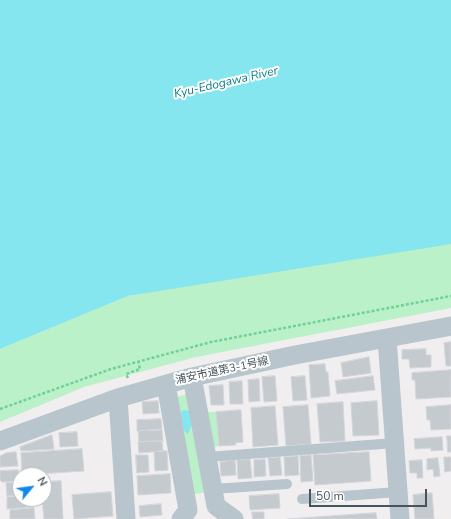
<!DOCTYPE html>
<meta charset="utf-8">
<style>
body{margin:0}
#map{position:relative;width:451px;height:519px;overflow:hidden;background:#f1eeef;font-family:"Nunito Sans",sans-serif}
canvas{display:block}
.north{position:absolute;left:12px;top:467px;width:40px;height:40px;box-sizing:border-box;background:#fff;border:1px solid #b5bbbe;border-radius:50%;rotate:61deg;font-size:11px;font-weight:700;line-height:16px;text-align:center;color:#46555d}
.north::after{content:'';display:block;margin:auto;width:14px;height:18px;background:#1088ea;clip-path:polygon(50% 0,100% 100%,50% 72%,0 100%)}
.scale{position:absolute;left:309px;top:489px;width:118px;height:18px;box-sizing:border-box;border:2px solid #46555d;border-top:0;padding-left:5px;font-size:12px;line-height:14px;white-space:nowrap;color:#46555d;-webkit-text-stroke:3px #fff;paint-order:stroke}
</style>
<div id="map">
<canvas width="451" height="519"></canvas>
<div class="north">N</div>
<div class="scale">50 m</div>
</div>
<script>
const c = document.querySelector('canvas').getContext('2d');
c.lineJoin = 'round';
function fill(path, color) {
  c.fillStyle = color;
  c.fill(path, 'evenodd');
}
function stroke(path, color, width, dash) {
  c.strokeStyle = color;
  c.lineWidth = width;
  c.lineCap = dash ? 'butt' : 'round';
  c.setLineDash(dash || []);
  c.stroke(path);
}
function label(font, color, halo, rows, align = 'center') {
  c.font = font + ' "Nunito Sans","Noto Sans JP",sans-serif';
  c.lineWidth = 4;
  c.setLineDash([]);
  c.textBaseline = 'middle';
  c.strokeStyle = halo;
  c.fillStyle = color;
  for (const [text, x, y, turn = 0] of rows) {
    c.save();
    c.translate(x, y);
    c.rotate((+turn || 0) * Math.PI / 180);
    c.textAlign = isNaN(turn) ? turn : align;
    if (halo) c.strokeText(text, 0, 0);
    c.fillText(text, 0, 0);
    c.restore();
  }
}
fill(new Path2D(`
 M451,238V308L196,357L84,387L0,422V349L128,296Z
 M191,393L208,492L189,495L173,398Z
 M208,412H216L219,446L214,447Z`), '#baf1c9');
fill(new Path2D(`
 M0,0H451V244L128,296L0,349Z
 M184,410L189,411L193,422L188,434C180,429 174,414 184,410Z`), '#85e6f0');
const building = new Path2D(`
 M451,342V366H446L444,343Z
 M426,349V355H431V367L410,368L409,359H402V350Z
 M369,357L371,373L343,377L341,363Z
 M325,364L326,372H328L330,396L311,398L309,365Z
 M451,370V397L416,399L415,380H412V373Z
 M275,376L277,401L264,402L262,377Z
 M305,376L307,400L293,401L291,377Z
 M373,376L375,390L337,394L335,381Z
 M259,379L260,401L249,402L248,380Z
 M242,381L243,404H230L229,382Z
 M223,385L224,405H211L209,386Z
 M158,401L159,413L143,414L142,402Z
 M377,401L379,435L353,436L351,403Z
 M343,402L345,441L320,442L317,404Z
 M308,405L311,444L286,446L283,407Z
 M451,405V429L431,430L430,420H427L426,407Z
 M275,406L278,445L253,447L251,408Z
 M241,410L243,442L235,443L236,445L219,446L216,412Z
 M161,419L162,429L137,431V420Z
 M162,430L163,441L139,442L138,431Z
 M77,432L78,446L60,447L59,433Z
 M52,435L54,449L21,451L20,447Z
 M447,436H451V452H448Z
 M442,437L443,450L431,451V448L415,449L414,439Z
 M162,441L163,451L139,453L138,442Z
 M82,449L84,471L22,475L21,453Z
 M167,451L168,470L155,471L154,452Z
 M16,452L18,466L0,467V456L6,453Z
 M369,452L371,481L315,485L313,455Z
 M136,455H148L149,472L137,473Z
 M311,455L313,481L301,482L300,456Z
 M298,456L299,475L285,476L284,457Z
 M280,457L282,475L270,476L268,458Z
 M444,457H451V471L445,472Z
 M438,458L440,476L434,477L433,469L427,470V459Z
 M250,459L252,478L238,479L237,460Z
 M265,459L266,476L254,477V460Z
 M235,460L236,475L221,476L220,462Z
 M422,460L423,478H417V473H410L409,461Z
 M18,470L19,481L2,482L0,480V471Z
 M170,474L171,493L138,495L137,476Z
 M61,481L63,519H44L42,499H44V482Z
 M20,482V495L7,496L6,483Z
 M111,492L113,516L74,519L72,495Z
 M432,493L434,519H415L413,495Z
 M279,494L280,508L250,510L249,496Z
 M20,496V499H33L34,507L7,509V497Z
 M161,504L162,515L140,517L139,506Z
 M34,508L35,519H10V510Z
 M252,512H264V519H253Z
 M376,513L377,519H288Z`);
fill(building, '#c5cacf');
stroke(building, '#d2d6db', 1);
stroke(new Path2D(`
 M128,378L126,374L140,369L138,361
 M0,409L111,369L211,342L451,296`), '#71d196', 2.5, [3, 2]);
stroke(new Path2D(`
 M207,457L395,443
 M213,489L287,484
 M302,499L398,492`), '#b9c5cc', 10);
stroke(new Path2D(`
 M387,338L400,519
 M192,377L216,506L234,519
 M166,384L188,510L181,519
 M118,398L126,519
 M0,441L118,398L192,377L295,355L451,326`), '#b9c5cc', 19);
label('11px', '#46555d', '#fff', [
 ["浦安市道第3-1号線",222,371,-12]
]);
label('italic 12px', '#087d89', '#fff', [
 ["Kyu-Edogawa River",226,83,-13]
]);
</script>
